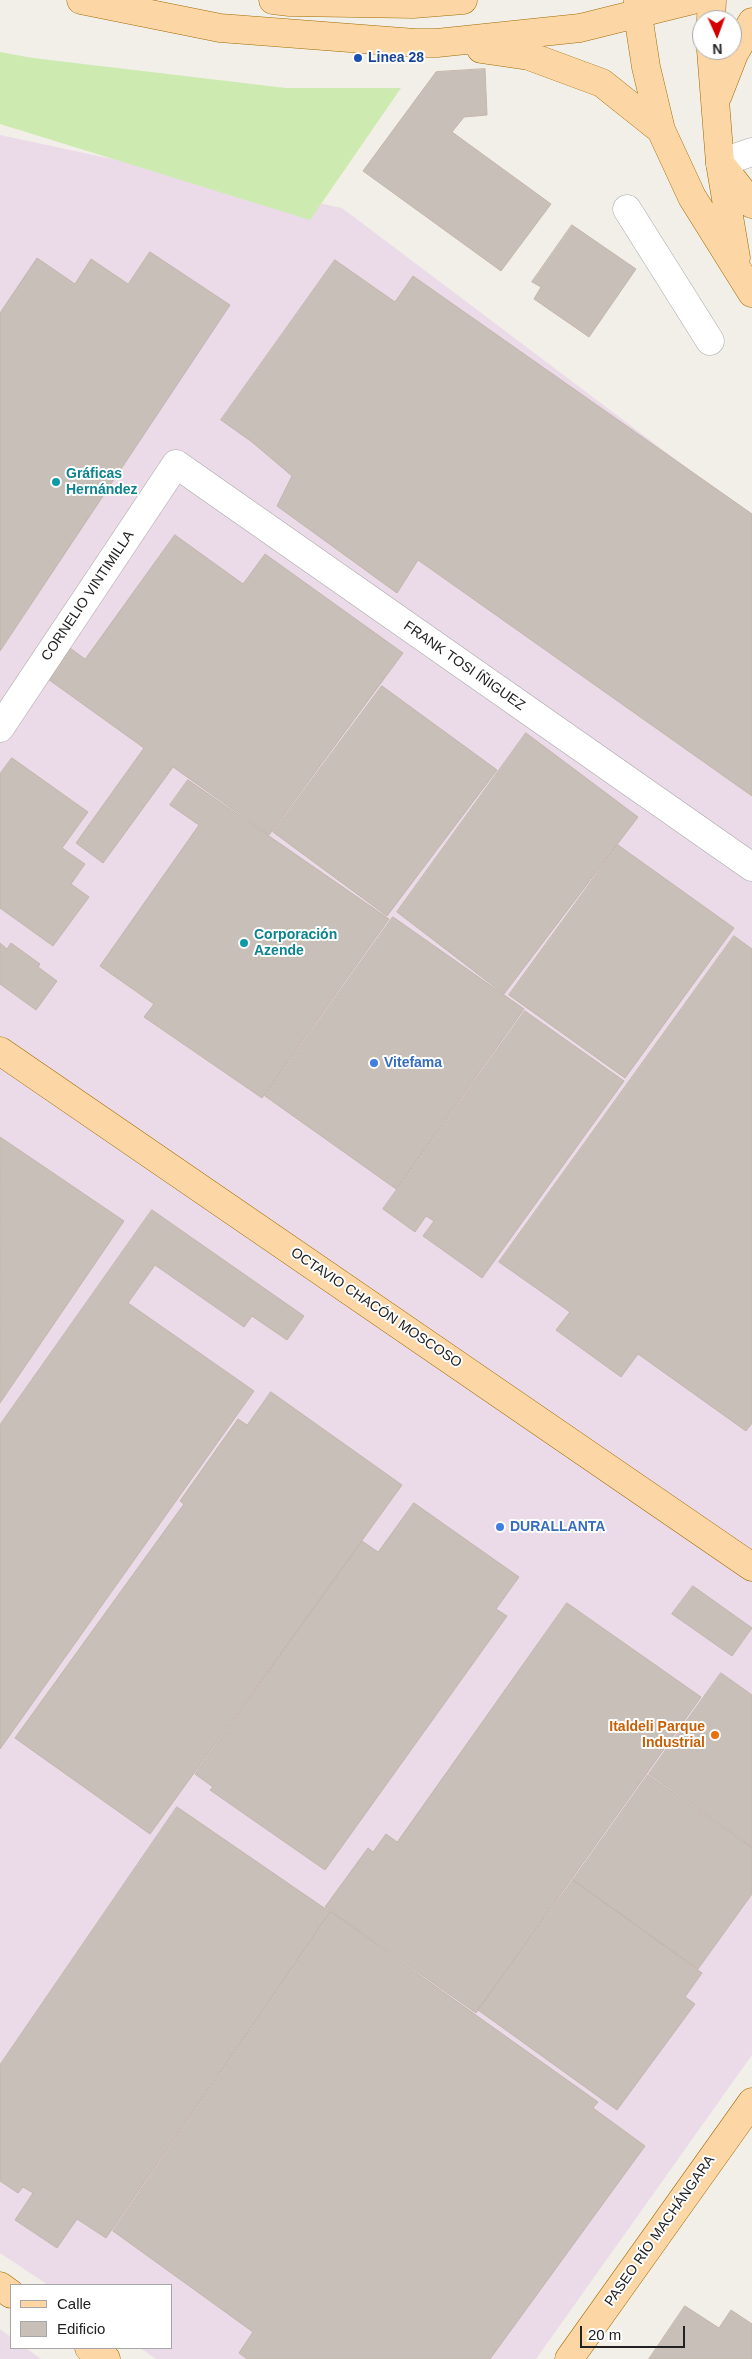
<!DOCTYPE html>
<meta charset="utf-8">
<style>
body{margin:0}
#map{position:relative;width:752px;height:2359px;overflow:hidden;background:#f2efe9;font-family:Helvetica,sans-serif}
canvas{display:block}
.legend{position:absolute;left:10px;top:2284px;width:162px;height:65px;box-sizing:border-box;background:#fff;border:1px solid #a7a7a7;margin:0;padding:6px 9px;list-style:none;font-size:15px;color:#222}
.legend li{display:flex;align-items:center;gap:10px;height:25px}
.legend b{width:25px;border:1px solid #a7a7a7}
.north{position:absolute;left:692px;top:10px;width:50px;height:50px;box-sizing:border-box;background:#fff;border:1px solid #a7a7a7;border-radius:50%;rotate:178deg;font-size:14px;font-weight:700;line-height:20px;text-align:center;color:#222}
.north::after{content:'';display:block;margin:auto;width:18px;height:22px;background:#d40000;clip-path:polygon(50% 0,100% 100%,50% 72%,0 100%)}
.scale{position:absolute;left:580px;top:2326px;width:105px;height:22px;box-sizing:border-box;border:2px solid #222;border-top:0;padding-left:6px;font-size:15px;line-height:18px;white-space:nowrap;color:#222;-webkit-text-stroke:4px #fff;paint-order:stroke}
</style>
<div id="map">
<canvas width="752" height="2359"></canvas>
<ul class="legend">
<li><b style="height:6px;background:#fcd6a4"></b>Calle</li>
<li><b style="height:14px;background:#c7bfb8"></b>Edificio</li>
</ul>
<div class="north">N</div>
<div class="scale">20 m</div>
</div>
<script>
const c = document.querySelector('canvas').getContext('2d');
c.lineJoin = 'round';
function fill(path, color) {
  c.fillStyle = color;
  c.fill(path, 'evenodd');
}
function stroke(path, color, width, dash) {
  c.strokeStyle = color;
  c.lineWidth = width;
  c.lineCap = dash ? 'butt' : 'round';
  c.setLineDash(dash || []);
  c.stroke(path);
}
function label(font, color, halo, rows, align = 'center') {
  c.font = font + ' Helvetica,sans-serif';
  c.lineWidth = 4;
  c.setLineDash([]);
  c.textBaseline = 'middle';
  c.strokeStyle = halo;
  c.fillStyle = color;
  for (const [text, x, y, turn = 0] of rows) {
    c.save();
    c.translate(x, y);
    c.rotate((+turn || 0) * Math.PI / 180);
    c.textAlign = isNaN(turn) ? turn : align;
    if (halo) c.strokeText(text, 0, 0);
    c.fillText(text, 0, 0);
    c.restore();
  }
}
fill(new Path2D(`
 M0,135L342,208L752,517V2055L536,2359H156L140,2348H171V2285H48L0,2253Z
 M0,2329L11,2337V2348H26L41,2359H0Z`), '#ebdbe8');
fill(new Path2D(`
 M0,52L33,58L286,88H401L310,220L0,124Z`), '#cdebb0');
const building = new Path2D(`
 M485,69L487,115L464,117L452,132L551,204L501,271L363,171L436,72Z
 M572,225L636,269L589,337L534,299L541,287L532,282Z
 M150,252L230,305L0,651V313L37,258L75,284L91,259L128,284Z
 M335,260L395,302L413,276L752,514V796L418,560L397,593L277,506L292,476L252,442L221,420Z
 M175,535L243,584L265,554L403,653L269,835L173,767L103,863L76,843L144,748L41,674L63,643L85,659Z
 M382,686L497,770L387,916L273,832Z
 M526,733L638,817L504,994L397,912Z
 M12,758L88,812L62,848L85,864L71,884L89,897L53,946L0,908V774Z
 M188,780L389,919L262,1098L144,1017L154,1004L100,966L199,825L170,805Z
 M618,845L734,928L625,1078L509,995Z
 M393,917L524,1009L396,1189L265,1096Z
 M734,936L752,949V1423L746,1431L638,1354L621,1377L556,1330L570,1312L499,1262Z
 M0,943L7,949L11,943L40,964L38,967L57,981L36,1010L0,984Z
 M525,1011L624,1081L482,1278L423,1236L434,1221L426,1216L415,1232L383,1209Z
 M0,1137L124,1221L0,1403Z
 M152,1210L304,1316L287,1340L252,1316L244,1327L155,1265L128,1303L254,1391L0,1749V1425Z
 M271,1392L402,1485L150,1834L15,1738L184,1504L180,1501L238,1419L247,1425Z
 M414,1503L519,1577L496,1609L507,1616L325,1870L210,1790L213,1787L195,1774L362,1541L378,1552Z
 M693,1586L752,1628L732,1656L672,1614Z
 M567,1603L701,1697L476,2013L325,1907L368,1848L373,1852L386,1834L397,1842Z
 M721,1673L752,1695V1847L649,1774Z
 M648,1775L752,1848V1894L698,1969L573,1880Z
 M177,1807L330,1912L106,2238L77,2219L57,2248L15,2220L33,2193L23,2187L18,2193L0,2181V2065Z
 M573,1880L702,1973L685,1997L695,2004L617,2110L478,2010Z
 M331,1912L598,2102L593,2108L645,2146L490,2359H247L239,2353L253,2332L113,2231Z
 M685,2306L719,2328L731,2310L752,2324V2359H649Z`);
fill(building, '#c7bfb8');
stroke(building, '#c4b6ab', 1);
const minor = new Path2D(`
 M720,163L752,152
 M627,209L710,341
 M0,728L176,464L752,867`);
const major = new Path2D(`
 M81,0L220,28L415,43H437L580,28L693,0
 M273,0L290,2L413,4L463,0
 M638,0V15L646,67L661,130L692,197L752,293
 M711,20L712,0
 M481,49L529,56L602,83L661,130
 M711,50L720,163L736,258
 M718,95L734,54L752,22
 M722,166L752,204
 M0,1051L752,1567
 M0,2286L11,2294
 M89,2348L106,2359
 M569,2359L752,2102`);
stroke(minor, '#a9a9a9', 29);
stroke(major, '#a06b00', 29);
stroke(minor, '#fff', 28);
stroke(major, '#fcd6a4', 28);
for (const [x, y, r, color] of [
 [358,58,5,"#1a4fb4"],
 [56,482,5,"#0f9aa8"],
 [244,943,5,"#0f9aa8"],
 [374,1063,5,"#3f7fe0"],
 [500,1527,5,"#3f7fe0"],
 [715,1735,5,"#e8710a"]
]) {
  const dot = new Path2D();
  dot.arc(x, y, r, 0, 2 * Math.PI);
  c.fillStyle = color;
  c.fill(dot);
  stroke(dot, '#fff', 2);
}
label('bold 14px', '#164399', '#fff', [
 ["Linea 28",368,58]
], 'left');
label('bold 14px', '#0d838f', '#fff', [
 ["Gráficas",66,474],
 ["Hernández",66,490],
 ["Corporación",254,935],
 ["Azende",254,951]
], 'left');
label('14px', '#222', '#fff', [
 ["CORNELIO VINTIMILLA",88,596,-56],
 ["FRANK TOSI ÍÑIGUEZ",464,666,35],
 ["OCTAVIO CHACÓN MOSCOSO",376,1308,34],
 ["PASEO RÍO MACHÁNGARA",660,2231,-55]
]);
label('bold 14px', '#366cbe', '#fff', [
 ["Vitefama",384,1063],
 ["DURALLANTA",510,1527]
], 'left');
label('bold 14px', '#c56008', '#fff', [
 ["Italdeli Parque",705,1727],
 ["Industrial",705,1743]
], 'right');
</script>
